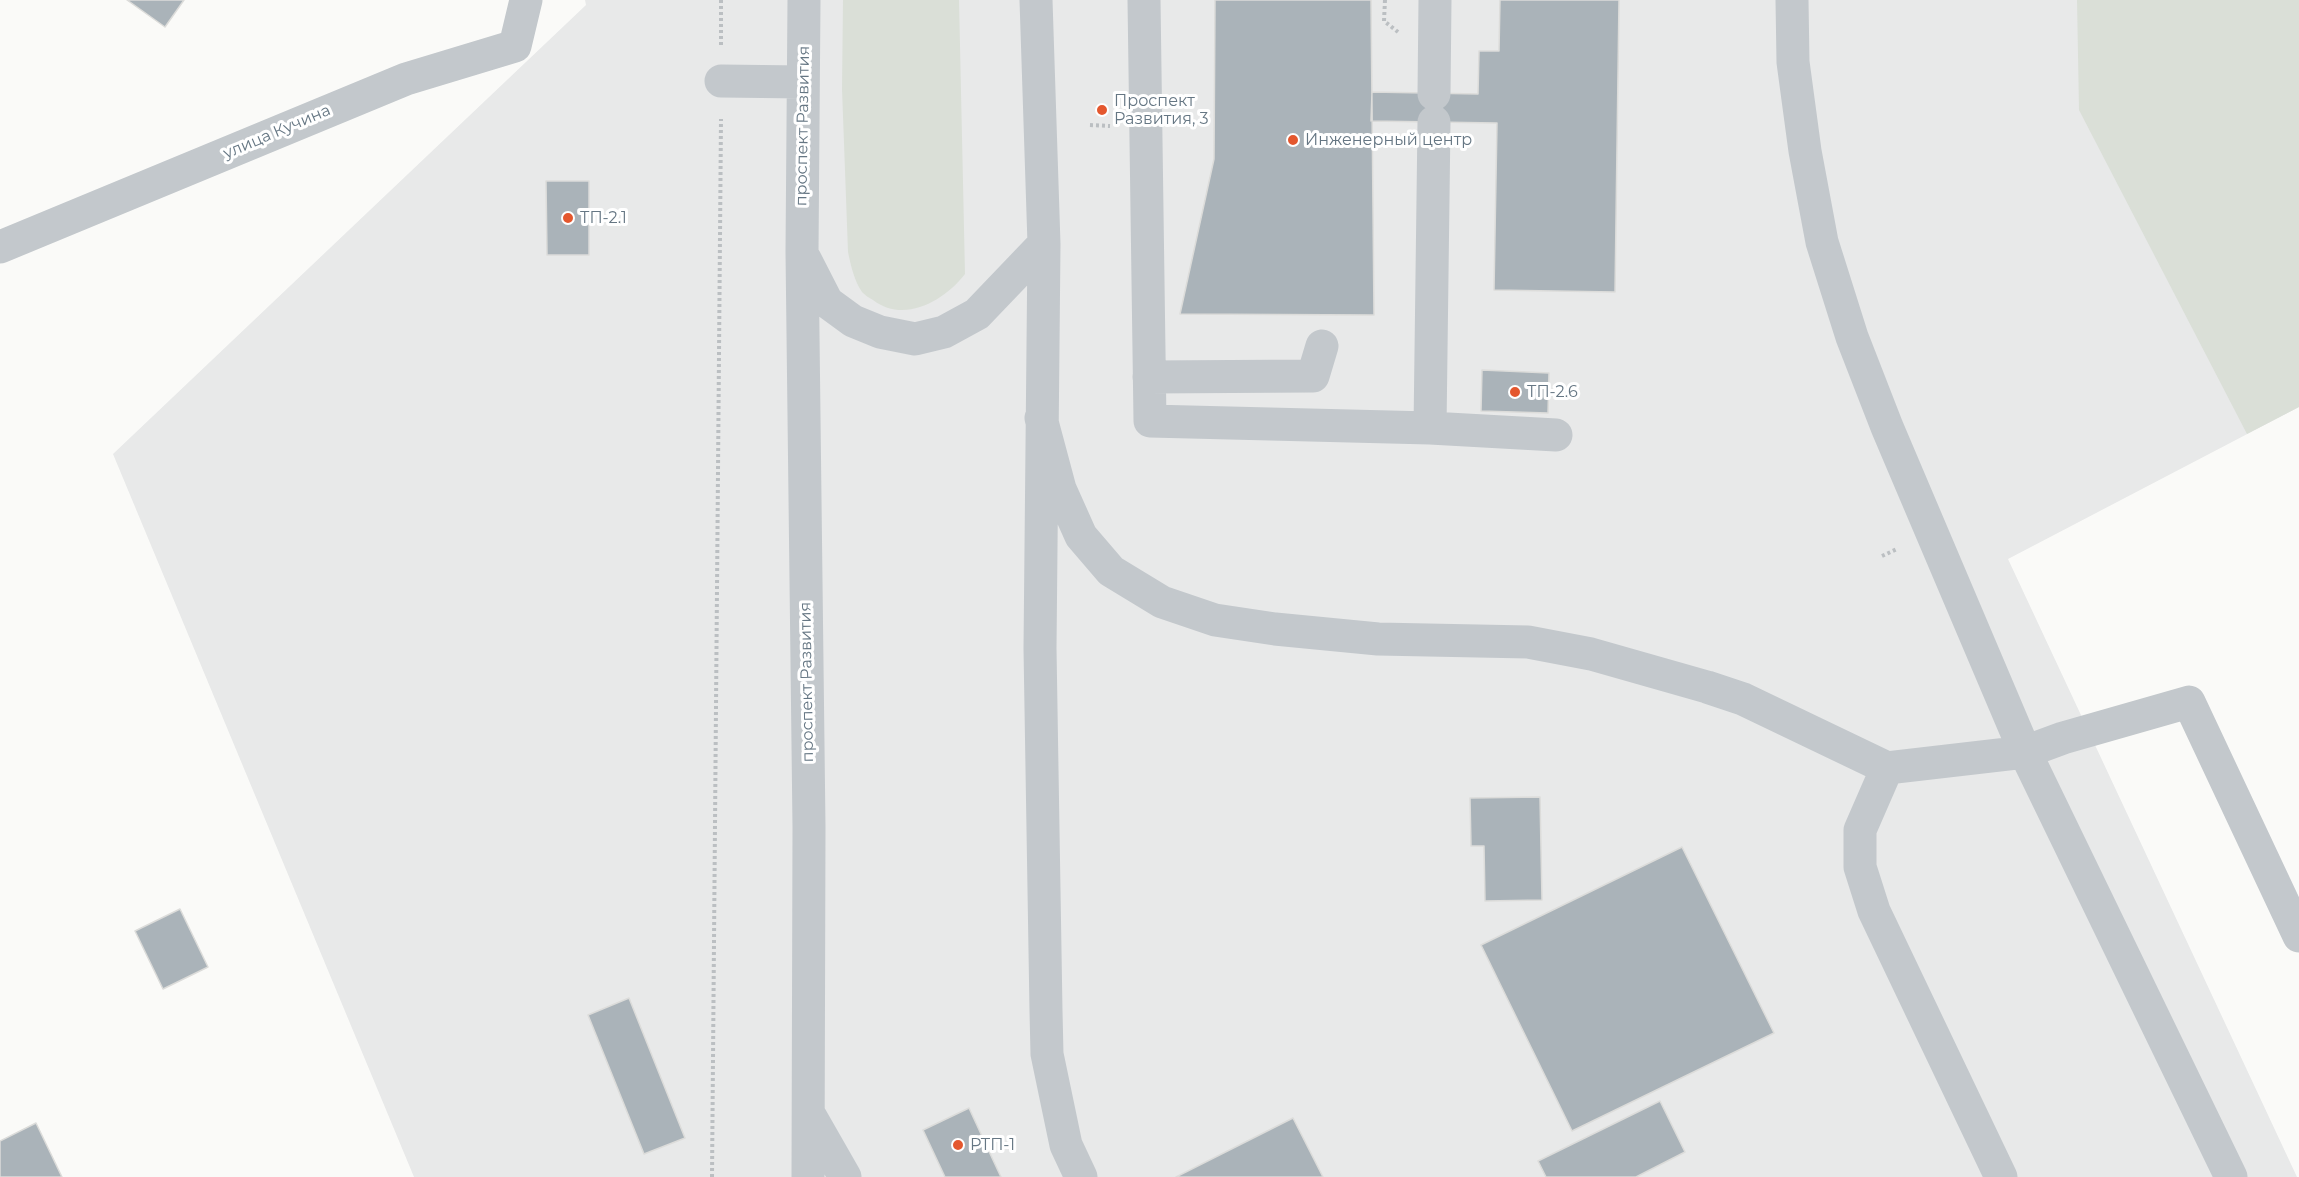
<!DOCTYPE html>
<meta charset="utf-8">
<style>
body{margin:0}
canvas{display:block;background:#fafaf8}
</style>
<canvas width="2299" height="1177"></canvas>
<script>
const c = document.querySelector('canvas').getContext('2d');
c.lineJoin = 'round';
function fill(path, color) {
  c.fillStyle = color;
  c.fill(path, 'evenodd');
}
function stroke(path, color, width, dash) {
  c.strokeStyle = color;
  c.lineWidth = width;
  c.lineCap = dash ? 'butt' : 'round';
  c.setLineDash(dash || []);
  c.stroke(path);
}
function label(font, color, halo, rows, align = 'center') {
  c.font = font + ' Montserrat,sans-serif';
  c.lineWidth = 6;
  c.setLineDash([]);
  c.textBaseline = 'middle';
  c.strokeStyle = halo;
  c.fillStyle = color;
  for (const [text, x, y, turn = 0] of rows) {
    c.save();
    c.translate(x, y);
    c.rotate((+turn || 0) * Math.PI / 180);
    c.textAlign = isNaN(turn) ? turn : align;
    if (halo) c.strokeText(text, 0, 0);
    c.fillText(text, 0, 0);
    c.restore();
  }
}
fill(new Path2D(`
 M585,0H2299V407L2008,559L2297,1177H414L113,454L586,5Z`), '#e8e9e9');
fill(new Path2D(`
 M843,0H959L965,274C944,301 904,324 873,300C869,298 865,295 862,292C854,280 851,266 848,252L842,89Z
 M2077,0H2299V407L2247,434L2079,110Z`), '#dadfd7');
const building = new Path2D(`
 M127,0H184L165,27Z
 M1215,0H1371L1374,315L1180,314L1214,159Z
 M1500,0H1619L1615,292L1494,290L1497,123L1371,121L1372,92L1478,94L1479,51H1499Z
 M546,181H589V255H547Z
 M1482,370L1549,373L1548,413L1481,411Z
 M1540,797L1542,900L1485,901L1484,846H1471L1470,798Z
 M1682,847L1774,1033L1572,1131L1481,945Z
 M180,909L208,967L163,989L135,931Z
 M629,998L685,1138L644,1154L588,1015Z
 M1660,1101L1685,1152L1636,1177H1546L1538,1161Z
 M969,1108L993,1160L1001,1177H945L923,1130Z
 M1293,1118L1323,1177H1176Z
 M36,1123L62,1177H0V1141Z`);
fill(building, '#aab3b9');
stroke(building, '#dcdcda', 1.5);
stroke(new Path2D(`
 M1385,0L1384,21L1398,32
 M721,45V0
 M1090,125L1110,126
 M1882,556L1897,549
 M712,1177L721,119`), '#bbbfc2', 4, [3, 3]);
stroke(new Path2D(`
 M804,0L802,252L809,827L808,1177
 M1036,0L1044,244L1040,648L1046,1011L1047,1054L1066,1145L1081,1177
 M1144,0L1150,421L1430,428L1556,435
 M1792,0L1793,62L1805,151L1822,242L1852,337L1887,427L2025,752L2231,1177
 M721,81L803,82
 M1434,94L1435,0
 M0,247L406,79L515,46L526,0
 M805,259L827,302L853,321L880,332L915,339L944,332L977,314L1044,244
 M1149,377L1313,376L1322,346
 M1041,418L1060,489L1081,536L1111,571L1162,602L1215,620L1275,629L1378,639L1528,642L1591,654L1707,687L1743,699L1887,768L2025,752L2063,738L2189,702L2299,936
 M1430,428L1434,122
 M1887,768L1860,830V867L1874,911L2001,1177
 M809,1114L845,1177`), '#c3c8cc', 33);
for (const [x, y, r, color] of [
 [1102,110,6,"#e4572e"],
 [1293,140,6,"#e4572e"],
 [568,218,6,"#e4572e"],
 [1515,392,6,"#e4572e"],
 [958,1145,6,"#e4572e"]
]) {
  const dot = new Path2D();
  dot.arc(x, y, r, 0, 2 * Math.PI);
  c.fillStyle = color;
  c.fill(dot);
  stroke(dot, '#fff', 2);
}
label('16px', '#657683', '#fff', [
 ["Проспект",1114,101],
 ["Развития, 3",1114,119],
 ["Инженерный центр",1305,140],
 ["ТП-2.1",580,218],
 ["ТП-2.6",1527,392],
 ["РТП-1",970,1145]
], 'left');
label('16px', '#657683', '#fff', [
 ["проспект Развития",803,126,-89],
 ["улица Кучина",277,132,-23],
 ["проспект Развития",807,682,-91]
]);
</script>
